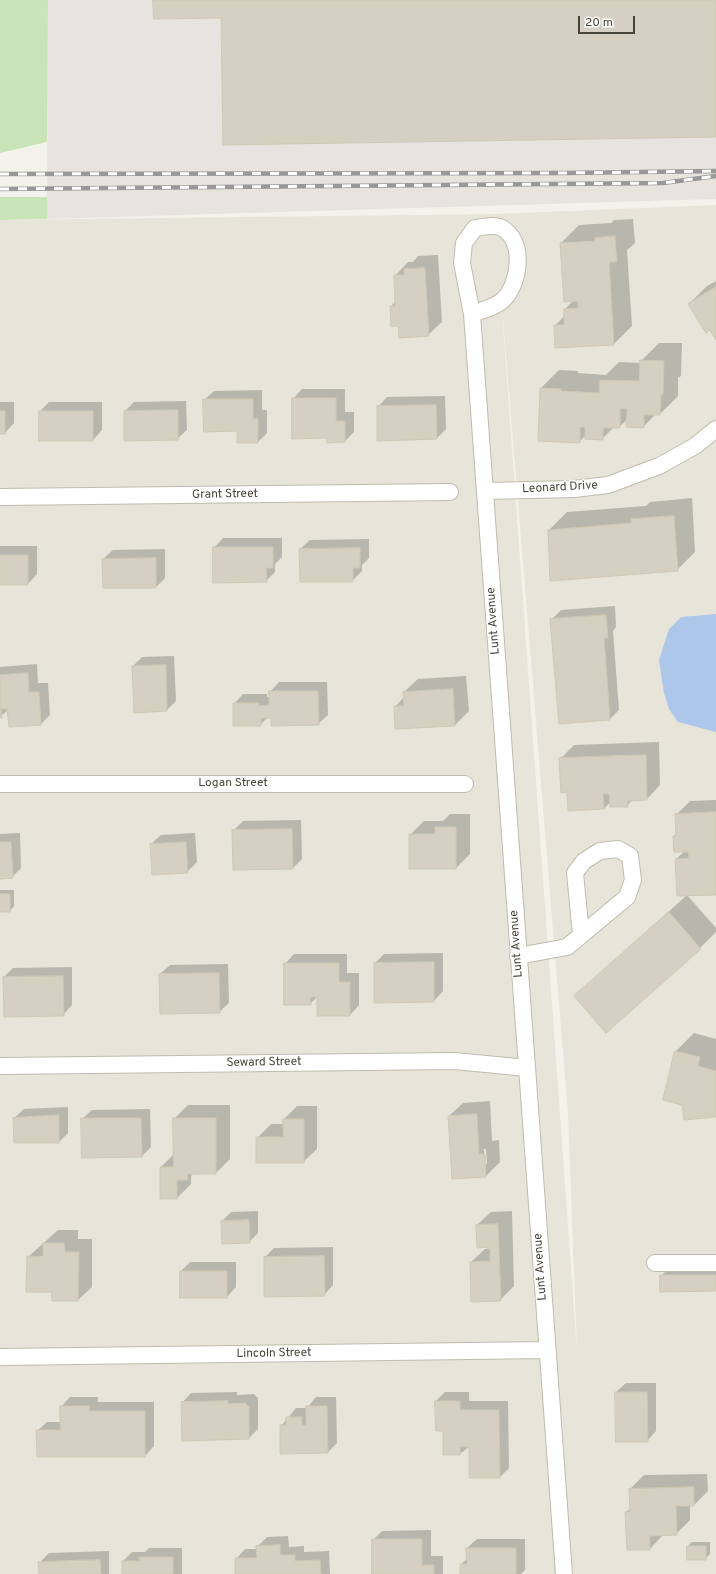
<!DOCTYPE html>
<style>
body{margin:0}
#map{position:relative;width:716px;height:1574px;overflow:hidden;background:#f4f3eb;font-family:Overpass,sans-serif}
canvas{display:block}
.scale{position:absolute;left:578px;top:16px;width:57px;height:18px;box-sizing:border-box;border:2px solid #474439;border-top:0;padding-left:5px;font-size:12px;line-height:14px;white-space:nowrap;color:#474439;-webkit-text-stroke:3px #fff;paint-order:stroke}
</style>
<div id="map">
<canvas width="716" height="1574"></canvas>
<div class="scale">20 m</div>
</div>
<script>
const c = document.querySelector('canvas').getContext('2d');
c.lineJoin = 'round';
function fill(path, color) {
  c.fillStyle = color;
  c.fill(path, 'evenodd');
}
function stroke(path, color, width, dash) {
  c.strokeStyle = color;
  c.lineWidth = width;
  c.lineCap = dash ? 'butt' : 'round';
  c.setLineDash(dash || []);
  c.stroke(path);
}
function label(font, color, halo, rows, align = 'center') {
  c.font = font + ' Overpass,sans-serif';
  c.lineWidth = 3;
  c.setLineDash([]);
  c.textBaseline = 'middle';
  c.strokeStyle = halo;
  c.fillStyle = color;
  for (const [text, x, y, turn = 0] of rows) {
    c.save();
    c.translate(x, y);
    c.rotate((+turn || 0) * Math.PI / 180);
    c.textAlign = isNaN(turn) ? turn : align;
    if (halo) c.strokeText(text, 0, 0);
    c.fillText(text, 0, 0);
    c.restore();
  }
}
fill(new Path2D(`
 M716,205V1574H0V220L495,214ZM500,282L568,1114L577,1350Z`), '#e7e5d9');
fill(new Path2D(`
 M48,0H716V199L47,219Z`), '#e7e4df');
fill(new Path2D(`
 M0,0H48L47,142L0,153Z
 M0,197H47V219L0,220Z`), '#c9e4b7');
fill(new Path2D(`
 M716,614V732L678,722L669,709L664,693L659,660L669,629L681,617Z`), '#adc7eb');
fill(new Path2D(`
 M633,219L635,243L627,250L632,326L614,344L555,326L565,315V309L573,301L561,243L579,225L611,223L614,220Z
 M438,255L442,322L428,335L399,325L391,306L396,301L395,276L408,262H413L418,256Z
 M716,281V338L689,304L707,286Z
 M659,343H682L681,376L678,378V396L660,414H656L643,427L628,419L619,427H614L602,439L586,435L579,442L541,388L559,370L578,371V373L606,375L619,362L641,363V361Z
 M302,389H345V412H354V432L345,441L328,437L293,399Z
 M262,390V410H267V433L258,442L238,430L204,400L214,391Z
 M445,396L446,429L437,438L378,407L387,397Z
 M186,401L187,430L177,439L125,411L134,402Z
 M0,402H14V423L5,433H0Z
 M49,402H102V430L93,440L40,411Z
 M692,498L695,552L677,570L549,530L567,512L646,506L650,502Z
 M223,538H282V557L275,564V572L266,581L214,548Z
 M369,539V558L362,565V571L352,581L300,549L310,540Z
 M0,546H37V574L28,584H0Z
 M165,549V578L156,587L103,559L113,550Z
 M615,606L616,627L613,631L619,710L610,719L551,620L561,610Z
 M174,656L176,701L167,710L133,666L142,657Z
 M37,664L38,683H48L50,715L40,725L8,710L0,717V667Z
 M466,676L469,711L455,725L395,707L404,697V692L418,679Z
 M279,682H327L328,715L318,724L268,717L260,725L234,704L243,694H267V697H270V692Z
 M659,742L660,785L647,799H633L627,806L610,802L604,809L568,791L560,759L574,745Z
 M716,800V894L676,859L685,851L674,836L677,833L676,815L690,801Z
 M450,814H470V854L456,868H410V835L424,821H443Z
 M301,820L302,859L293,868L233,831L243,821Z
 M20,833L21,868L12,877L0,878V834Z
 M195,833L197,862L187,872L151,844L161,835Z
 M0,890H14V906L10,911H0Z
 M687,895L716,928V932L700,948L576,996Z
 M443,953V991L434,1001L375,963L384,954Z
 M294,954H347V973H359V1005L350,1015L318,996L310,1004L285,964Z
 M228,964L229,1003L219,1012L160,974L170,965Z
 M72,967V1005L63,1015L4,977L13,968Z
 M694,1033L716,1039V1116L676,1051Z
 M490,1101L492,1141L499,1140L500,1162L486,1176L453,1178L449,1116L463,1103ZM484,1149H486L487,1164H485Z
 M188,1105H230V1159L216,1173H194L191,1176V1184L177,1198H161V1167L174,1154V1119Z
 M297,1106H317V1149L303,1162L257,1138L271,1124H284V1119Z
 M68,1107V1133L59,1142L14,1118L24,1109Z
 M150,1109L151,1147L142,1156L82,1119L92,1110Z
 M258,1211V1233L249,1242L222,1221L231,1212Z
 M512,1211L514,1286L500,1300L471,1262L485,1249L491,1248L477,1225L491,1212Z
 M58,1230H78V1239H92V1287L78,1300L52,1291L28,1257ZM40,1256H48V1258H40Z
 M333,1247V1285L324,1295L265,1257L274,1248Z
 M190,1262H236V1287L227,1297L181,1271Z
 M716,1266V1290L661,1276L670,1267Z
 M626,1383H656V1431L647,1441L616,1392Z
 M237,1392V1395L254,1394L258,1398V1429L249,1438L182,1403L191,1393Z
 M445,1392H469V1401H508L509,1468L500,1477L470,1446L460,1454L444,1430L436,1401Z
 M70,1397H98V1402H154V1446L145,1456L37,1431L47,1422H61V1407Z
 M316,1397H336L337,1443L328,1452L281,1426L296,1408H307Z
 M707,1474L708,1491L694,1505H690V1520L676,1534L663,1535L650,1549L626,1512L631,1508L630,1489L644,1475Z
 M431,1530V1556H443V1574H373V1540L382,1531Z
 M288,1536L289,1547L304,1546V1552L329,1551L330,1574H236V1559L245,1549H258V1546L267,1537Z
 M477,1539H525V1570L521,1574H461V1564L468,1558L467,1548Z
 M692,1542H710V1554L705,1559L688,1546Z
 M149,1548H182V1574H123V1561L132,1552H145Z
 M109,1551V1574H40L39,1563L49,1553Z`), '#0003');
const building = new Path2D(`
 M153,0H716V137L223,145L221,18L154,19Z
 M615,236L617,262H609L614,345L555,348L554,325H564V309L578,308V301L564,302L560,243L595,241V238Z
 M425,268L429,336L399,338L398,326L391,327L390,306H395L394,275H404V269Z
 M716,287V340L710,330L706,333L688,304Z
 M640,360L664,361L663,395L661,394L660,415H644V428L626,427L627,409L620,408V428H603V440L585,439V427H580V443L538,441L540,388L561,389V391L599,393L600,380L639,381Z
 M292,398H336V421H345V442L327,443V438L292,439Z
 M203,399H253V419H258V443H237V431L204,432Z
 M436,405L437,439L377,441V406Z
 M178,410V440L124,441V411Z
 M0,411H5V434H0Z
 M39,411H93V441H39Z
 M674,516L678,571L550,581L548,530L632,523L631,519Z
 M213,547H273V568H266L267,582L213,583Z
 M360,548V568H353V582H300L299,549Z
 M0,555H28V585H0Z
 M156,558V588H103L102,559Z
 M606,615L608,638H604L610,720L559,724L550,619Z
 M166,665L167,711L134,713L132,666Z
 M28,673L29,692H39L41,725L9,727L7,709H1L2,718H0V675Z
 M453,689L455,726L395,729L394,706H404L403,692Z
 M269,691H318L319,725L271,726V718H261V726H233V703H259V706L269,705Z
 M646,755L647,800L627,801L628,807H610L609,794H603L604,809L568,811L567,792L561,793L559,758Z
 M716,812V895L677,896L675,859L689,858L688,852H674L673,836H676L675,814Z
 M435,827H456V869H409V834H435Z
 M292,829L293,869L233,870L232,830Z
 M0,842H11L13,878L0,879Z
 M186,842L188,873L152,875L150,844Z
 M0,894H10V912H0Z
 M669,912L701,949L606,1033L574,996Z
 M434,962V1002L374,1003V963Z
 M284,963H339V982H350V1016H317V997H310L311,1005H284Z
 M219,973L220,1013L160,1014L159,974Z
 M63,976L64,1016L4,1017L3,977Z
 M675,1051L700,1057L698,1066L716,1071V1117L684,1120L682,1105L663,1100Z
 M477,1114L479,1154H485L486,1177L452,1179L448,1116Z
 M59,1115V1143H14L13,1118Z
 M81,1118H141L142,1157L82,1158Z
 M173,1118H216V1174H187L188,1180H177V1199H160V1167H173Z
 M283,1119H304V1163H256V1137H283Z
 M249,1220L250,1243L222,1244L221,1221Z
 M498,1224L501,1301L471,1302L470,1262L490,1261V1247L477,1248L476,1225Z
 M43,1243H64L65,1252H79L78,1301H52L51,1292H26L27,1256L43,1257Z
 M324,1256L325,1296L264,1297V1257Z
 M180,1271H227V1298H180Z
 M660,1275H716V1291L660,1292Z
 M615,1392H647L648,1442H616Z
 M228,1401V1404L245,1403L249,1407V1439L182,1441L181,1402Z
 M435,1401H460V1410H499L500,1478H469V1447H460V1455H443V1431H436Z
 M60,1406H89V1411H145V1457H37L36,1430H60Z
 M306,1406H327L328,1453L280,1454V1425H286V1417H302V1425H306Z
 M694,1487V1506H676L677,1535L650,1536V1550H627L625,1512H630L629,1489Z
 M372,1539H422V1565H434V1574H372Z
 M280,1545V1555H295V1561L320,1560L321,1574H235V1558H257L256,1546Z
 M687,1546H706V1560H687Z
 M466,1548H516V1574H460V1564H467Z
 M139,1557H173V1574H122V1561H139Z
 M100,1560L101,1574H39L38,1562Z`);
fill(building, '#d5d0c1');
stroke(building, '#cfc9b5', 1);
const minor = new Path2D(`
 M472,314C483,310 497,307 505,298C520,281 525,241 502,228C494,224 483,227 475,228L464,243L462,263L472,314L564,1574
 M485,491L574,489L608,485L659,466L695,446L716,429
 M0,497L450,492
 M0,784H465
 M518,956L567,947L627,897L633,880L630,856L618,849L600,851L584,861L575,873L581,935
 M0,1066L455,1061L527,1068
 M655,1263H716
 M0,1357L547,1350`);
stroke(minor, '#bfbcae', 18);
stroke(minor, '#fff', 16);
const rail = new Path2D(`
 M0,174L566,173L716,171
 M0,189L663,183L716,176`);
stroke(rail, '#989898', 4.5);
stroke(rail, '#fff', 3, [9]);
label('12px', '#474439', '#fff', [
 ["Leonard Drive",560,488,-3],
 ["Grant Street",225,495,-1],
 ["Lunt Avenue",494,621,-94],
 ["Logan Street",233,784],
 ["Lunt Avenue",517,944,-94],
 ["Seward Street",264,1063,-1],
 ["Lunt Avenue",541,1267,-94],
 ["Lincoln Street",274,1354,-1]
]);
</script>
